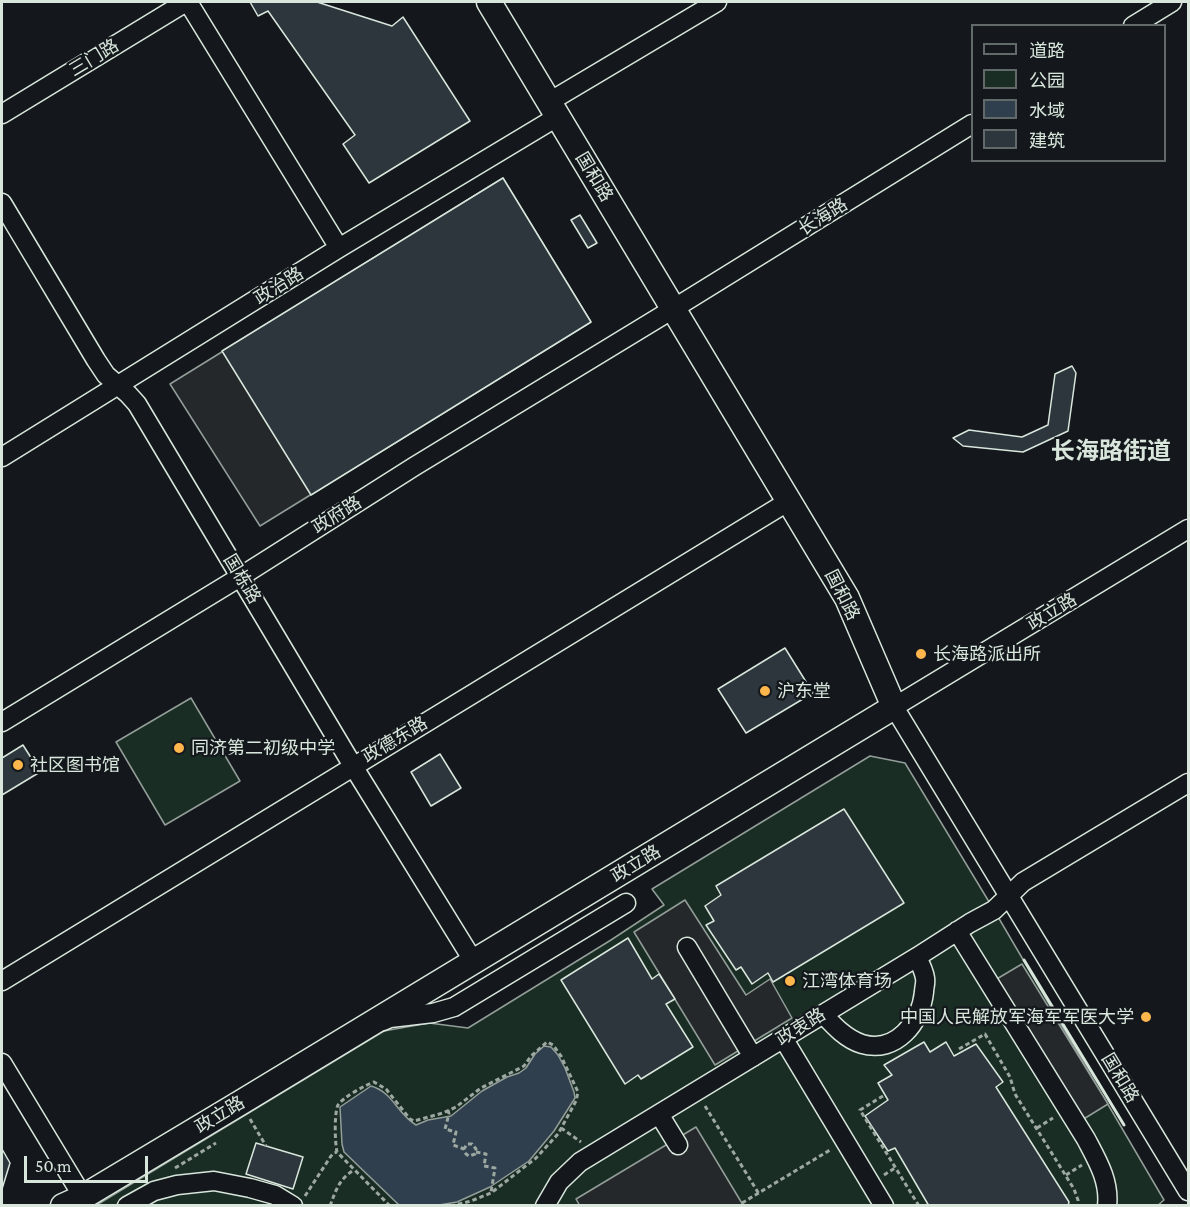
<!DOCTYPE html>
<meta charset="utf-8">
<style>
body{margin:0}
#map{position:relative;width:1190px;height:1207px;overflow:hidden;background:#14181c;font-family:"Crimson Pro","Noto Sans SC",serif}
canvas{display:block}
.frame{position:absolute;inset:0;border:3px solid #d8e6dc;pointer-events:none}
.legend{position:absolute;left:971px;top:24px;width:195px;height:138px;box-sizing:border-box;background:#14181c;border:2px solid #626a69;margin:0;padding:8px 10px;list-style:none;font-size:18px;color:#d8e6dc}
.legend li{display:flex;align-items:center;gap:12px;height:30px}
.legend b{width:30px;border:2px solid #626a69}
.scale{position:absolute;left:24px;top:1156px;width:124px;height:27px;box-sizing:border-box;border:3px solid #d8e6dc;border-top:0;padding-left:8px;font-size:18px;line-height:21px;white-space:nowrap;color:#d8e6dc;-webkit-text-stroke:4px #14181c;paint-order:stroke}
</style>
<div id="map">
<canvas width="1190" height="1207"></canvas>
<div class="frame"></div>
<ul class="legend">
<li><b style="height:8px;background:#14181c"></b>道路</li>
<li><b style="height:16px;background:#1a2d24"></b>公园</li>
<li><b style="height:16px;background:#2f3f4d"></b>水域</li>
<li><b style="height:16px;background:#2c363c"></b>建筑</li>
</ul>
<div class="scale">50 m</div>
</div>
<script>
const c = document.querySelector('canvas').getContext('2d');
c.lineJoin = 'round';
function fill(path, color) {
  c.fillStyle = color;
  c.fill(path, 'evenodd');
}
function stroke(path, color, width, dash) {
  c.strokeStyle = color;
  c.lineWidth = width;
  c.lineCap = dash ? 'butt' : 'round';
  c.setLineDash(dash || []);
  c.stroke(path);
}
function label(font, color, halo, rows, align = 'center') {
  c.font = font + ' "Crimson Pro","Noto Sans SC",serif';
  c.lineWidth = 4.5;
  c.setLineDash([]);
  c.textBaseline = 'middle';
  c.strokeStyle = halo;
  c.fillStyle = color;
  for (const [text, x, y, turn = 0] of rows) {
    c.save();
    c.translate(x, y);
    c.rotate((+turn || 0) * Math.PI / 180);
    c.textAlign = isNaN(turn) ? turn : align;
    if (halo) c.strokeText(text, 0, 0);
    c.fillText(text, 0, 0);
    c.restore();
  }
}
const green = new Path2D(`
 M191,698L240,781L165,825L116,742Z
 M870,756L905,763L994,910L1164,1200L1157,1206H95L384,1031L429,1023L468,1028L611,940L664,905L652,889Z`);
fill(green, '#1a2d24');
stroke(green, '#939e99', 1.5);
const parking = new Path2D(`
 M503,178L591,322L260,526L170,384Z
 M685,900L746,995L770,979L792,1018L715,1065L634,932Z
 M1022,964L1108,1104L1082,1120L995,980Z
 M696,1127L743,1205L580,1206L576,1199Z`);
fill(parking, '#24282b');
stroke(parking, '#939e99', 1.5);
const water = new Path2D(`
 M544,1046L551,1047L558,1055L565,1068L574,1092L575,1098L554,1131L529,1161L490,1187L457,1202L439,1205H399L344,1152L342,1144L340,1107L371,1086C393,1092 397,1114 416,1125L428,1120L451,1116L482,1091L507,1077L519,1073L526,1068L535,1054Z`);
fill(water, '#2f3f4d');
stroke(water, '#939e99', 1.5);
const building = new Path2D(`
 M250,2H317L392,26L403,17L470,121L369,183L343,144L355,135L268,11L258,16Z
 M503,178L591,322L311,495L222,351Z
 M580,215L597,243L588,248L571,220Z
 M1072,366L1076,373L1068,431L1023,452L963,446L953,438L969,430L1022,437L1048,425L1055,374Z
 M785,648L813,693L746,733L718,689Z
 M23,745L40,772L2,795V758Z
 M440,754L461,788L431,806L411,772Z
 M844,809L904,903L773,982L768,973L752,984L741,967L736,970L706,925L714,921L705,906L721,895L716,886Z
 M628,938L652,979L659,974L675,999L666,1004L693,1047L641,1079L638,1075L625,1084L561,980Z
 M924,1042L930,1052L946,1042L954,1056L976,1044L1003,1082L996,1087L1069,1202L1068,1206H929L895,1148L888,1151L865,1116L888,1100L878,1083L892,1075L884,1065Z
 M256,1143L303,1157L293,1189L246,1174Z
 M2,1149L10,1163L2,1189Z`);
fill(building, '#2c363c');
stroke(building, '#d8e6dc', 1.5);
const minor = new Path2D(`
 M188,2L339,248
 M1133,26L1172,2
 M549,102L717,2
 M2,114L186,2
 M2,203L96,360L106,375L128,394L137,404L353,766L474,962
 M2,457L339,248L557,117
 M1188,529L894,707L1188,1191
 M2,722L240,577L415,466L673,309L972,124
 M957,931L1086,1139C1097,1160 1110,1181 1107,1206
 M687,947L753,1057
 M2,981L789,501
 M823,1014C834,1026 846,1039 862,1044C896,1054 921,1022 924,992C924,988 926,983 925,978C924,971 920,963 917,957
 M383,1021L390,1018L433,1013L454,1007L626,903
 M783,1038L884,1206
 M2,1063L83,1197
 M659,1114L678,1145
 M127,1206L154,1191L177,1185L214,1181L250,1188L275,1195L293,1206
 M545,1206L559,1182L580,1162L917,957L970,923L994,910L1023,882L1188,783`);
const major = new Path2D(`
 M63,1206L83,1197L240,1103L894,707L847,598L489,2`);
stroke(minor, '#d8e6dc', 21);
stroke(major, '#d8e6dc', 27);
stroke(new Path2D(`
 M959,1049L985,1034L1010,1077L1015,1094L1074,1189L1078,1200V1206
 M883,1096L860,1110L919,1206
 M705,1106L759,1194
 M448,1110L449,1114L445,1129L456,1132L453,1145L464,1149L466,1154L469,1156L475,1154L476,1149L472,1144H467L464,1149
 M250,1119L266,1146
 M561,1128L581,1142
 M1037,1128L1053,1118
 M476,1152L486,1154L484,1166L495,1168L491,1192
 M175,1168L216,1143
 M884,1175L895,1168
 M1066,1175L1082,1165
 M305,1196L331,1156L334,1153L337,1152
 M742,1203L830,1150
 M330,1206C336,1190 339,1179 354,1170
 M390,1206L337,1152C335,1144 334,1113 338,1105C342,1098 365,1085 374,1082L386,1089L410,1119L414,1121L443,1113L456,1107L481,1088L524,1066L531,1056L547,1042L553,1045L561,1056L578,1092L576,1101L558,1134L536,1158L491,1193L471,1201L451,1206`), '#9da8a2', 3, [4.5, 3]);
stroke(minor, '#14181c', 18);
stroke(major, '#14181c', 24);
stroke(new Path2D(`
 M1024,960L1124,1125`), '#d8e6dc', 3);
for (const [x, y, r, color] of [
 [921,654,6,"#ffb74d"],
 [765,691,6,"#ffb74d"],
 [179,748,6,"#ffb74d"],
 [18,765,6,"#ffb74d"],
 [790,981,6,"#ffb74d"],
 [1146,1017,6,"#ffb74d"]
]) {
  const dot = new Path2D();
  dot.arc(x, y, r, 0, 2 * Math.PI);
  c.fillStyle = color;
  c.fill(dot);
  stroke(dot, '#14181c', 2);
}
label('18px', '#d8e6dc', '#14181c', [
 ["三门路",94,58,-31],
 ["国和路",594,177,59],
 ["长海路",823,217,-32],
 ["政治路",279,286,-32],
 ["政府路",337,515,-32],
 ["国栋路",242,579,59],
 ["国和路",842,595,63],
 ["政立路",1052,612,-31],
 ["政德东路",395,740,-31],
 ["政立路",636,864,-31],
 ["政衷路",801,1027,-32],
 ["国和路",1120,1078,59],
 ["政立路",220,1115,-31]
]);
label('18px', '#d8e6dc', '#14181c', [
 ["长海路派出所",933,654],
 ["沪东堂",777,691],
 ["同济第二初级中学",191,748],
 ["社区图书馆",30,765],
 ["江湾体育场",802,981],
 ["中国人民解放军海军军医大学",1134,1017,"right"]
], 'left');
label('bold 24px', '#d8e6dc', '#14181c', [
 ["长海路街道",1111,452]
]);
</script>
